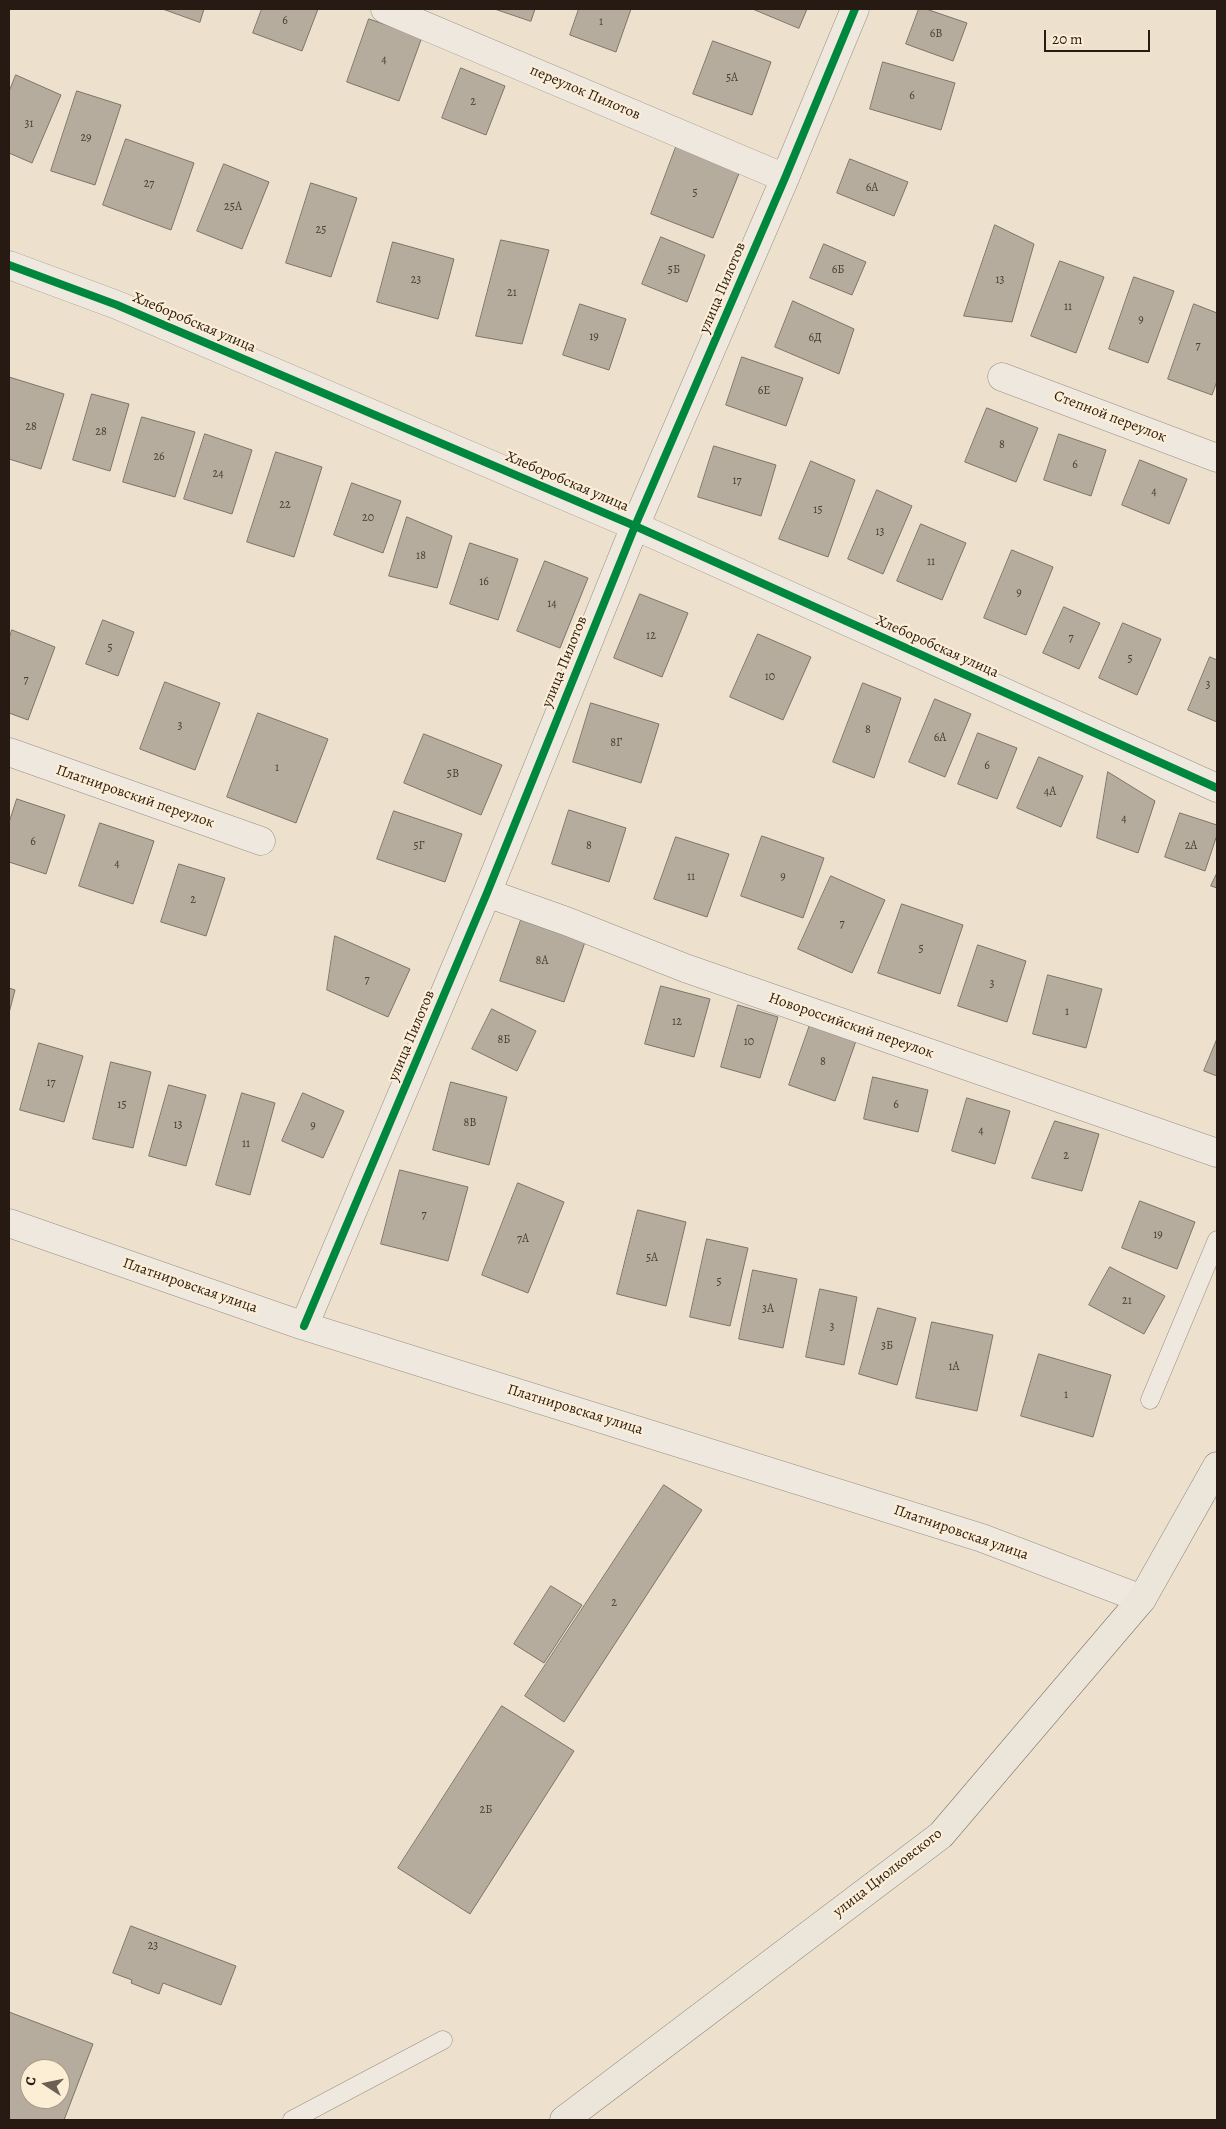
<!DOCTYPE html>
<meta charset="utf-8">
<style>
body{margin:0}
#map{position:relative;width:1226px;height:2129px;overflow:hidden;background:#ede0cc;font-family:Alegreya,serif}
canvas{display:block}
.frame{position:absolute;inset:0;border:10px solid #271a13;pointer-events:none}
.north{position:absolute;left:20px;top:2059px;width:50px;height:50px;box-sizing:border-box;background:#fcedd5;border:1px solid #a79987;border-radius:50%;rotate:281deg;font-size:14px;font-weight:700;line-height:20px;text-align:center;color:#271a13}
.north::after{content:'';display:block;margin:auto;width:18px;height:22px;background:#6c5f54;clip-path:polygon(50% 0,100% 100%,50% 72%,0 100%)}
.scale{position:absolute;left:1044px;top:30px;width:106px;height:22px;box-sizing:border-box;border:2px solid #271a13;border-top:0;padding-left:6px;font-size:15px;line-height:18px;white-space:nowrap;color:#271a13;-webkit-text-stroke:4px #fcedd5;paint-order:stroke}
</style>
<div id="map">
<canvas width="1226" height="2129"></canvas>
<div class="frame"></div>
<div class="north">С</div>
<div class="scale">20 m</div>
</div>
<script>
const c = document.querySelector('canvas').getContext('2d');
c.lineJoin = 'round';
function fill(path, color) {
  c.fillStyle = color;
  c.fill(path, 'evenodd');
}
function stroke(path, color, width, dash) {
  c.strokeStyle = color;
  c.lineWidth = width;
  c.lineCap = dash ? 'butt' : 'round';
  c.setLineDash(dash || []);
  c.stroke(path);
}
function label(font, color, halo, rows, align = 'center') {
  c.font = font + ' Alegreya,serif';
  c.lineWidth = 4.5;
  c.setLineDash([]);
  c.textBaseline = 'middle';
  c.strokeStyle = halo;
  c.fillStyle = color;
  for (const [text, x, y, turn = 0] of rows) {
    c.save();
    c.translate(x, y);
    c.rotate((+turn || 0) * Math.PI / 180);
    c.textAlign = isNaN(turn) ? turn : align;
    if (halo) c.strokeText(text, 0, 0);
    c.fillText(text, 0, 0);
    c.restore();
  }
}
const building = new Path2D(`
 M163,9H204L200,22Z
 M262,9H318L302,51L253,33Z
 M495,9H535L531,21Z
 M579,9H631L616,52L570,35Z
 M753,9H807L799,28Z
 M919,9H926L967,23L953,61L906,44Z
 M369,19L422,37L399,101L347,82Z
 M713,41L771,62L752,115L693,94Z
 M883,62L955,83L941,130L870,109Z
 M461,68L505,86L486,135L442,118Z
 M16,75L61,95L32,163L9,153V92Z
 M77,91L121,105L95,185L51,171Z
 M126,139L194,163L171,230L103,205Z
 M676,147L740,171L713,238L651,214Z
 M850,159L908,182L894,216L837,193Z
 M224,164L269,182L242,249L197,231Z
 M311,183L357,198L331,277L286,263Z
 M995,225L1034,244L1012,322L964,316Z
 M661,237L705,255L687,302L642,284Z
 M501,240L549,250L522,344L476,336Z
 M393,242L454,259L438,319L377,302Z
 M824,244L866,262L852,295L810,278Z
 M1060,261L1104,277L1076,353L1031,336Z
 M1134,277L1174,291L1148,363L1109,349Z
 M793,301L854,329L839,374L775,347Z
 M580,304L626,319L609,370L563,355Z
 M1194,304L1217,313V381L1212,395L1168,379Z
 M742,357L803,378L786,426L726,405Z
 M9,377L64,394L41,469L9,459Z
 M92,394L129,404L110,471L73,460Z
 M987,408L1038,428L1016,482L965,462Z
 M142,417L195,432L175,497L123,482Z
 M205,434L252,450L232,514L184,499Z
 M1059,434L1106,450L1091,496L1044,480Z
 M714,446L776,465L761,516L698,497Z
 M276,452L322,467L294,557L247,542Z
 M1140,460L1187,479L1169,524L1122,505Z
 M811,461L855,480L828,557L779,539Z
 M352,483L401,501L383,553L334,535Z
 M877,490L912,506L883,574L848,559Z
 M407,517L452,536L437,588L389,576Z
 M921,524L966,543L942,600L897,581Z
 M470,543L518,559L498,620L450,604Z
 M1012,550L1053,567L1026,635L984,618Z
 M545,561L588,578L560,648L517,631Z
 M640,594L688,613L662,677L614,658Z
 M1064,607L1100,623L1079,669L1043,653Z
 M103,620L134,632L118,676L86,664Z
 M1123,623L1161,639L1137,695L1099,678Z
 M12,630L55,647L28,720L9,713V639Z
 M758,634L811,657L783,720L730,697Z
 M1210,657L1217,660V722L1188,710Z
 M165,682L220,703L195,770L140,749Z
 M863,683L901,698L874,778L833,762Z
 M935,699L971,714L945,777L909,762Z
 M591,703L659,724L641,783L573,762Z
 M258,713L328,739L296,823L227,797Z
 M978,733L1017,748L997,799L958,784Z
 M424,734L502,765L481,815L404,783Z
 M1039,757L1083,776L1061,827L1017,808Z
 M1108,772L1155,801L1138,853L1097,838Z
 M17,799L65,815L46,874L9,862V823Z
 M569,810L626,828L609,882L552,864Z
 M394,811L462,834L445,882L377,859Z
 M1180,813L1217,825V835L1205,871L1165,857Z
 M100,823L154,841L133,904L79,886Z
 M762,836L824,858L803,918L741,896Z
 M676,837L729,854L707,917L654,899Z
 M179,864L225,878L206,936L161,922Z
 M1217,873V888L1211,886Z
 M831,876L885,900L852,973L798,949Z
 M902,904L963,925L940,994L878,973Z
 M521,920L585,942L564,1002L500,981Z
 M335,936L410,969L388,1017L327,990Z
 M978,945L1026,961L1007,1022L958,1006Z
 M1048,975L1102,989L1086,1048L1033,1034Z
 M661,986L710,999L694,1057L645,1044Z
 M9,988L15,990L9,1013Z
 M738,1005L778,1017L760,1078L721,1067Z
 M492,1009L536,1031L517,1071L472,1049Z
 M811,1022L857,1038L835,1101L789,1085Z
 M1217,1039V1076L1204,1071Z
 M39,1043L83,1056L64,1122L20,1110Z
 M111,1062L151,1072L133,1148L93,1139Z
 M873,1077L928,1090L918,1132L864,1119Z
 M451,1082L507,1097L489,1165L433,1150Z
 M169,1085L206,1095L186,1166L149,1156Z
 M242,1093L275,1103L250,1195L216,1185Z
 M303,1093L344,1111L323,1158L282,1141Z
 M967,1098L1010,1111L995,1164L952,1151Z
 M1055,1121L1099,1134L1082,1191L1032,1178Z
 M400,1170L468,1187L448,1261L381,1244Z
 M518,1183L564,1202L528,1293L482,1275Z
 M1140,1201L1195,1222L1177,1269L1122,1248Z
 M638,1210L686,1222L666,1306L617,1294Z
 M707,1239L748,1248L730,1326L690,1317Z
 M1110,1267L1165,1296L1144,1334L1089,1305Z
 M753,1270L797,1279L783,1348L739,1339Z
 M820,1289L857,1297L844,1365L806,1357Z
 M878,1308L916,1318L897,1385L859,1374Z
 M932,1322L993,1335L977,1411L916,1398Z
 M1039,1354L1111,1375L1093,1437L1021,1416Z
 M664,1485L702,1510L564,1722L525,1696Z
 M551,1586L582,1605L544,1663L514,1644Z
 M502,1706L574,1751L470,1914L398,1868Z
 M131,1926L236,1966L221,2005L163,1983L159,1994L131,1983L132,1980L113,1973Z
 M9,2012L93,2044L64,2120H9ZM30,2069H60V2099H30Z`);
fill(building, '#b5ac9e');
stroke(building, '#7c746a', 1);
const service = new Path2D(`
 M1150,1400L1217,1240
 M292,2120L443,2040`);
const minor = new Path2D(`
 M385,9L785,178
 M9,265L117,305L635,526L1217,788
 M1002,377L1217,458
 M9,752L261,841
 M487,893L566,921L685,968L1217,1153
 M9,1223L304,1326L982,1538L1142,1599
 M304,1326L487,893L635,526L785,178L855,9`);
const primary = new Path2D(`
 M564,2120L941,1835L1142,1599L1217,1466`);
stroke(service, '#988f83', 19);
stroke(minor, '#988f83', 29);
stroke(primary, '#7c746a', 29);
stroke(service, '#efe8df', 18);
stroke(minor, '#efe8df', 28);
stroke(primary, '#ece5da', 28);
stroke(new Path2D(`
 M9,265L117,305L635,526L1217,788
 M304,1326L487,893L635,526L785,178L855,9`), '#00873e', 8);
label('12px', '#4a3e36', null, [
 ["6",285,21],
 ["1",601,22],
 ["6В",936,34],
 ["4",384,60],
 ["5А",732,78],
 ["6",912,96],
 ["2",473,102],
 ["31",29,124],
 ["29",86,138],
 ["27",149,184],
 ["6А",872,188],
 ["5",695,193],
 ["25А",233,207],
 ["25",321,230],
 ["5Б",674,270],
 ["6Б",838,270],
 ["23",416,280],
 ["13",1000,280],
 ["21",512,293],
 ["11",1068,307],
 ["9",1141,320],
 ["19",594,337],
 ["6Д",815,338],
 ["7",1198,346],
 ["6Е",764,391],
 ["28",31,427],
 ["28",101,432],
 ["8",1002,445],
 ["26",159,457],
 ["6",1075,465],
 ["24",218,474],
 ["17",737,481],
 ["4",1154,492],
 ["22",285,505],
 ["15",818,510],
 ["20",368,518],
 ["13",880,532],
 ["18",421,556],
 ["11",931,562],
 ["16",484,582],
 ["9",1019,593],
 ["14",552,604],
 ["12",651,636],
 ["7",1071,638],
 ["5",110,648],
 ["5",1130,659],
 ["10",770,677],
 ["7",26,680],
 ["3",1208,685],
 ["3",180,726],
 ["8",868,730],
 ["6А",940,738],
 ["8Г",616,743],
 ["6",987,766],
 ["1",277,768],
 ["5В",453,774],
 ["4А",1050,792],
 ["4",1124,819],
 ["6",33,842],
 ["5Г",419,846],
 ["8",589,846],
 ["2А",1191,846],
 ["4",117,864],
 ["11",691,877],
 ["9",783,877],
 ["2",193,900],
 ["7",842,924],
 ["5",921,949],
 ["8А",542,961],
 ["7",367,980],
 ["3",992,984],
 ["1",1067,1012],
 ["12",677,1022],
 ["8Б",504,1040],
 ["10",749,1042],
 ["8",823,1062],
 ["17",51,1083],
 ["15",122,1105],
 ["6",896,1105],
 ["8В",470,1123],
 ["13",178,1125],
 ["9",313,1126],
 ["4",981,1131],
 ["11",246,1144],
 ["2",1066,1156],
 ["7",424,1215],
 ["19",1158,1235],
 ["7А",523,1239],
 ["5А",652,1258],
 ["5",719,1282],
 ["21",1127,1301],
 ["3А",768,1309],
 ["3",832,1327],
 ["3Б",887,1346],
 ["1А",954,1367],
 ["1",1066,1395],
 ["2",614,1603],
 ["2Б",486,1810],
 ["23",153,1946]
]);
label('15px', '#271a13', '#fcedd5', [
 ["переулок Пилотов",585,93,23],
 ["улица Пилотов",723,288,-67],
 ["Хлеборобская улица",194,323,23],
 ["Степной переулок",1110,417,21],
 ["Хлеборобская улица",567,482,23],
 ["Хлеборобская улица",937,647,24],
 ["улица Пилотов",565,662,-68],
 ["Платнировский переулок",135,797,19],
 ["Новороссийский переулок",851,1026,19],
 ["улица Пилотов",412,1036,-67],
 ["Платнировская улица",190,1286,19],
 ["Платнировская улица",575,1410,17],
 ["Платнировская улица",961,1533,19],
 ["улица Циолковского",888,1873,-38]
]);
</script>
